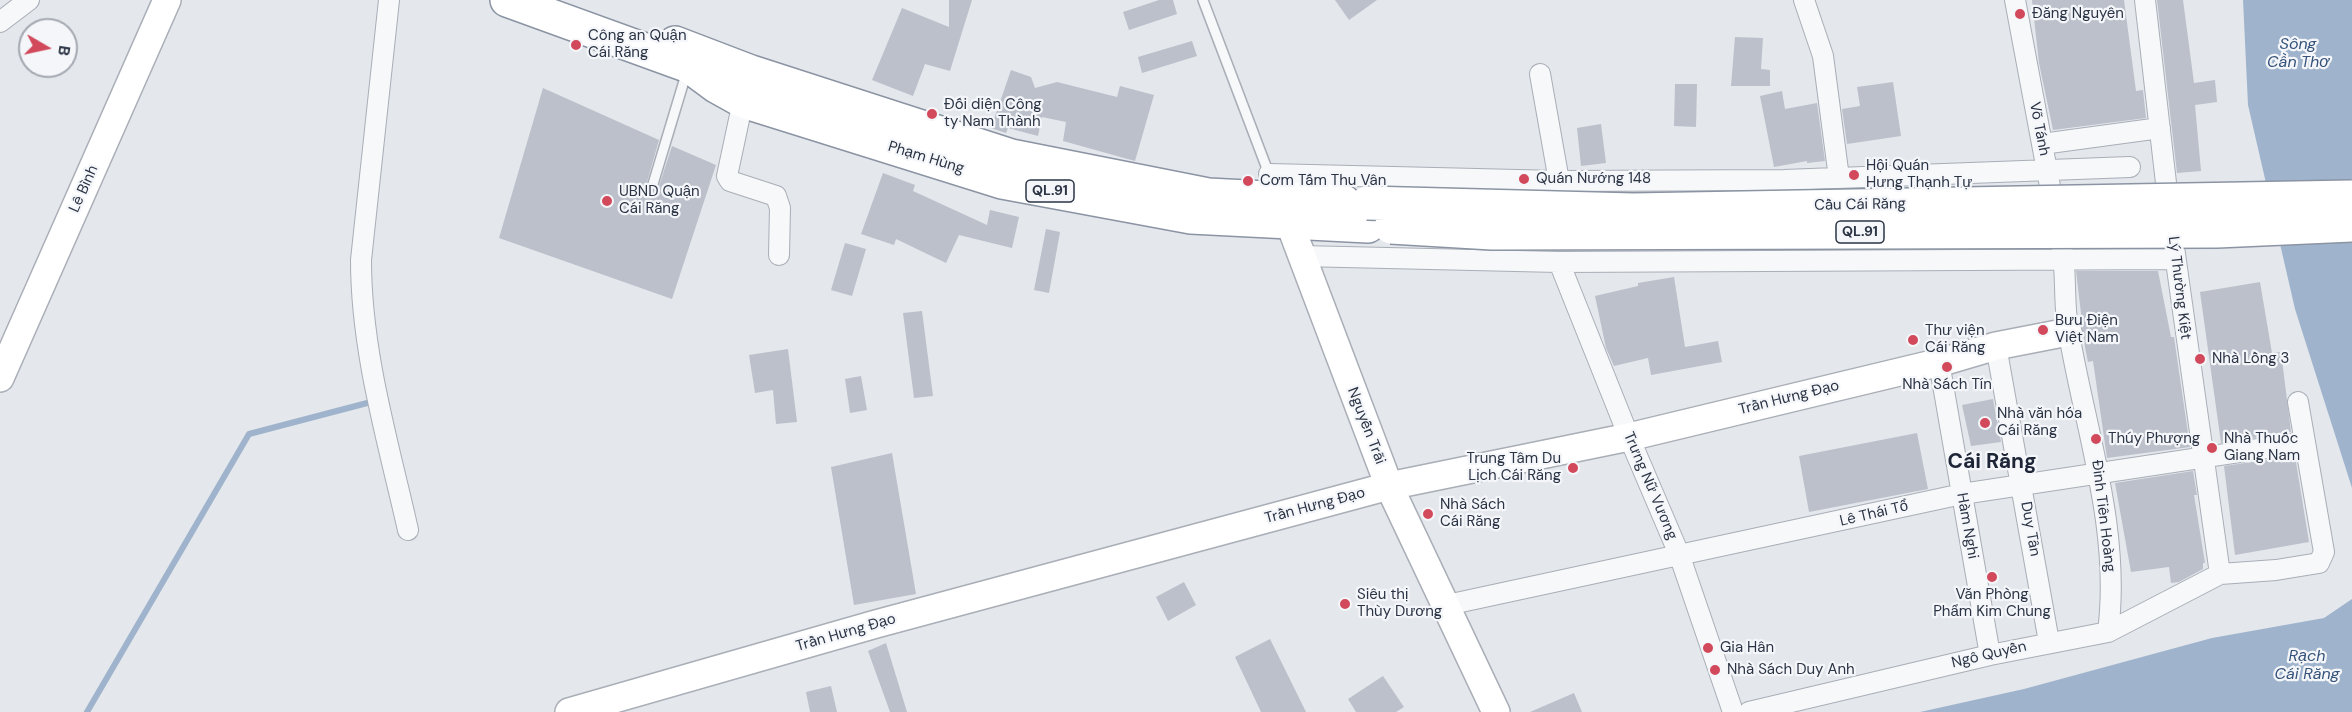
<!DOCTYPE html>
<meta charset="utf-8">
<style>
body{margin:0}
#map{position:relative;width:2352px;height:712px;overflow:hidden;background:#e4e7ec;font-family:"DM Sans",sans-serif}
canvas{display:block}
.north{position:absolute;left:18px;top:18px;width:60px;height:60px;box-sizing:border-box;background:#f4f6f9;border:2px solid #a4a8b1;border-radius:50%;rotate:99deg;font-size:16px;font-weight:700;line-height:24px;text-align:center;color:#2b3445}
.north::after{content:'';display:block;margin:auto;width:21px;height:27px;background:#d1495b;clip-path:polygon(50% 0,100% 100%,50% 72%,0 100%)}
</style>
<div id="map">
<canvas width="2352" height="712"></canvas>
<div class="north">B</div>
</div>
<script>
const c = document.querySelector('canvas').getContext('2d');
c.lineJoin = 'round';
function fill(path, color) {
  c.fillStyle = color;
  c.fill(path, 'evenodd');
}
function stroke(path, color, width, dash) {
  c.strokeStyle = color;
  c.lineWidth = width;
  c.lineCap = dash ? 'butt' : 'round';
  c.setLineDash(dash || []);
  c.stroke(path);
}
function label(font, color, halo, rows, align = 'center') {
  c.font = font + ' "DM Sans",sans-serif';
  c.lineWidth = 4.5;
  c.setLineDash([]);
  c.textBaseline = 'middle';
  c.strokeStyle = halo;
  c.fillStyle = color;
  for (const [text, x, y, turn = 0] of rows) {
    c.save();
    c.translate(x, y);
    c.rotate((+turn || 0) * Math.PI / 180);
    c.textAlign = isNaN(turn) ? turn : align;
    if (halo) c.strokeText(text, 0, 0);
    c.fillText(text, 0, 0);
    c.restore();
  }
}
fill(new Path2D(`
 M2243,0H2352V488L2295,309L2248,105Z
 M2352,599V712H1920L2024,689L2212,638L2324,618Z`), '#9fb4cc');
stroke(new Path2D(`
 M87,712L249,434L371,402`), '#9fb4cc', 6);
fill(new Path2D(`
 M949,0H972L950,71L925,64L913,96L872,80L902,8L949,27Z
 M1159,0H1173L1177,14L1129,30L1123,12Z
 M1335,0H1377L1349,20Z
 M2032,0H2124L2136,91L2143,90L2146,118L2053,130L2039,63Z
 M2157,0H2183L2194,83L2215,80L2217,102L2195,105L2201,171L2177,173Z
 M1735,37L1763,38L1761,69L1770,70V86H1731Z
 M1192,41L1197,56L1142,73L1138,57Z
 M1011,70L1031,77L1035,88L1057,82L1117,97L1120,86L1154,95L1135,161L1063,141L1066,122L1042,117L1038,136L1008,128L1006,133L991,128Z
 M1893,82L1901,136L1847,144L1842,109L1860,106L1857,87Z
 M1675,84H1697L1696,127L1674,126Z
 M543,88L659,140L647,182L651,190L659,186L672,146L716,165L672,299L499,238Z
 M1782,91L1785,109L1817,103L1825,161L1807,163V161L1774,167L1760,96Z
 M1601,124L1606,163L1581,166L1577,128Z
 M883,173L915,185L913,191L987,225L990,210L1019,217L1012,248L959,235L946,263L896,239L894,245L861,234Z
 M1046,229L1060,232L1049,293L1034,290Z
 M845,243L866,249L852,296L831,290Z
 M2076,271H2158L2171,337H2174L2190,447L2107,458L2093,361L2088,362L2085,347Z
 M1674,277L1685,347L1718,341L1722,362L1651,375L1648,358L1614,366L1606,348L1595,296L1638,286V283Z
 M2260,282L2272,353L2281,352L2291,432L2221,443L2200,292Z
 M922,311L933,396L914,398L903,313Z
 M788,349L797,422L776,424L773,390L755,393L749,355Z
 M861,376L867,410L850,413L845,379Z
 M1993,399L2001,442L1971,446L1962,405Z
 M1917,433L1928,489L1809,512L1799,456Z
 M892,453L916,594L854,605L831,467Z
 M2295,456L2309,542L2235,555L2224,466Z
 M2193,471L2197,495H2194L2205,563H2203V569L2179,582L2171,583L2169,567L2131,572L2115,483Z
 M1184,582L1196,605L1168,621L1156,597Z
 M1270,639L1306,712H1261L1235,657Z
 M886,643L907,712H890L868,651Z
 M1383,676L1404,707L1396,712H1356L1348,699Z
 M831,686L837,712H810L806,692Z
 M1574,693L1582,712H1530Z`), '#bbc0ca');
const lane = new Path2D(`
 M1203,0L1269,174
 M653,184L687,71`);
const street = new Path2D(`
 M389,0L361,260C361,352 388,441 408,530
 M1804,0L1823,56L1839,178
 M2015,0L2055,213
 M2145,0L2169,209
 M0,22L29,0
 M1540,74L1559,181
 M743,101L727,176L730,181L776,196L780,208L779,255
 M2042,144L2160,128
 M1269,174L1559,181L1784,180L2130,167
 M2062,247C2067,276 2063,306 2069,334C2086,432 2121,531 2108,632
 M2174,247L2220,574
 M1301,256L1559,262L2175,259
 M1559,262L1629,437L1679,554L1733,712
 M1996,346L2049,642
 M1939,362L1990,655
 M1447,605L1962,494L2305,442
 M1749,712L1990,655L2108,632L2220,574L2276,570L2319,563L2324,552L2298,402`);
const secondary = new Path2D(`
 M1289,222L1389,486L1496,712
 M0,378L167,0
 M569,712L876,624L1389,486L1629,437L1945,361L1996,346L2068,332`);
const highway = new Path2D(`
 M507,0L689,66L716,86L743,101L1002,182L1191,217L1368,226
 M675,43L751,72L1011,156L1208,195L1344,202`);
stroke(lane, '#a9aeb7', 12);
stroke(street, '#a9aeb7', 22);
stroke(secondary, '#a9aeb7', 30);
stroke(highway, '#8b94a3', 36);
stroke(lane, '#f7f8fa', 9);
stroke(street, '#f7f8fa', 20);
stroke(secondary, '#fff', 27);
stroke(highway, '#fff', 33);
const highwayBridge = new Path2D(`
 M1367,203L1633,210L2352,197
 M1391,227L1492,233L2217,231L2352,225`);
stroke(highwayBridge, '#8b94a3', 36, []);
stroke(highwayBridge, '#fff', 33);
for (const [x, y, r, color] of [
 [2020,14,6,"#d1495b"],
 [576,45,6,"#d1495b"],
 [932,114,6,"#d1495b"],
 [1854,175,6,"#d1495b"],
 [1524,179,6,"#d1495b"],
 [1248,181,6,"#d1495b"],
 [607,201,6,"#d1495b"],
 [2043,330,6,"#d1495b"],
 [1913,340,6,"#d1495b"],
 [2200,359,6,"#d1495b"],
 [1947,367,6,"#d1495b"],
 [1985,423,6,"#d1495b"],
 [2096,439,6,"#d1495b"],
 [2212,448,6,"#d1495b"],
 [1573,468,6,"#d1495b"],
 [1428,514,6,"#d1495b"],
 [1992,577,6,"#d1495b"],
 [1345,604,6,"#d1495b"],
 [1708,648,6,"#d1495b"],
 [1715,670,6,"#d1495b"]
]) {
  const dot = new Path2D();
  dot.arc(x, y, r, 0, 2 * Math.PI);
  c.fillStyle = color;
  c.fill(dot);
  stroke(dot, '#f4f6f9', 2);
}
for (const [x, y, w] of [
 [1050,191,48],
 [1860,232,48]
]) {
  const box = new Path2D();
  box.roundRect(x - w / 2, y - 11, w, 22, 4.5);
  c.fillStyle = '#f4f6f9';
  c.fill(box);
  stroke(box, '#2b3445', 1.5);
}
label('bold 14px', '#2b3445', null, [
 ["QL.91",1050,191],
 ["QL.91",1860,232]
]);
label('15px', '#2b3445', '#f4f6f9', [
 ["Đăng Nguyên",2032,14],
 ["Công an Quận",588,36],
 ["Cái Răng",588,53],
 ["Đối diện Công",944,105],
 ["ty Nam Thành",944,122],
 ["Hội Quán",1866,166],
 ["Hưng Thạnh Tự",1866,183],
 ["Quán Nướng 148",1536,179],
 ["Cơm Tấm Thu Vân",1260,181],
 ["UBND Quận",619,192],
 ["Cái Răng",619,209],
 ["Bưu Điện",2055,321],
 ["Việt Nam",2055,338],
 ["Thư viện",1925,331],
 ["Cái Răng",1925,348],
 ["Nhà Lồng 3",2212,359],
 ["Nhà Sách Tín",1947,385,"center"],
 ["Nhà văn hóa",1997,414],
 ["Cái Răng",1997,431],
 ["Thúy Phượng",2108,439],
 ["Nhà Thuốc",2224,439],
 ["Giang Nam",2224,456],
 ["Trung Tâm Du",1561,459,"right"],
 ["Lịch Cái Răng",1561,476,"right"],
 ["Nhà Sách",1440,505],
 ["Cái Răng",1440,522],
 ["Siêu thị",1357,595],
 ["Thùy Dương",1357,612],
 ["Văn Phòng",1992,595,"center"],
 ["Phẩm Kim Chung",1992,612,"center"],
 ["Gia Hân",1720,648],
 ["Nhà Sách Duy Anh",1727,670]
], 'left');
label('15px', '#2b3445', '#f4f6f9', [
 ["Võ Tánh",2039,129,79],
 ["Phạm Hùng",926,158,17],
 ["Lê Bình",84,189,-66],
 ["Cầu Cái Răng",1860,205,-1],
 ["Lý Thường Kiệt",2179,288,83],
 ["Trần Hưng Đạo",1789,398,-14],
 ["Nguyễn Trãi",1366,426,69],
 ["Trưng Nữ Vương",1650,486,67],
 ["Trần Hưng Đạo",1315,506,-15],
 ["Lê Thái Tổ",1874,514,-13],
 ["Đinh Tiên Hoàng",2103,516,83],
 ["Hàm Nghi",1967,526,80],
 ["Duy Tân",2030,529,80],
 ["Trần Hưng Đạo",846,633,-16],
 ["Ngô Quyền",1989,655,-13]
]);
label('italic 16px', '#34527a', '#f4f6f9', [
 ["Sông",2298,45],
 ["Cần Thơ",2298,63],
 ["Rạch",2307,657],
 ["Cái Răng",2307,675]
]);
label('bold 21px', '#1d2536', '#f4f6f9', [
 ["Cái Răng",1992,462]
]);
</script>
